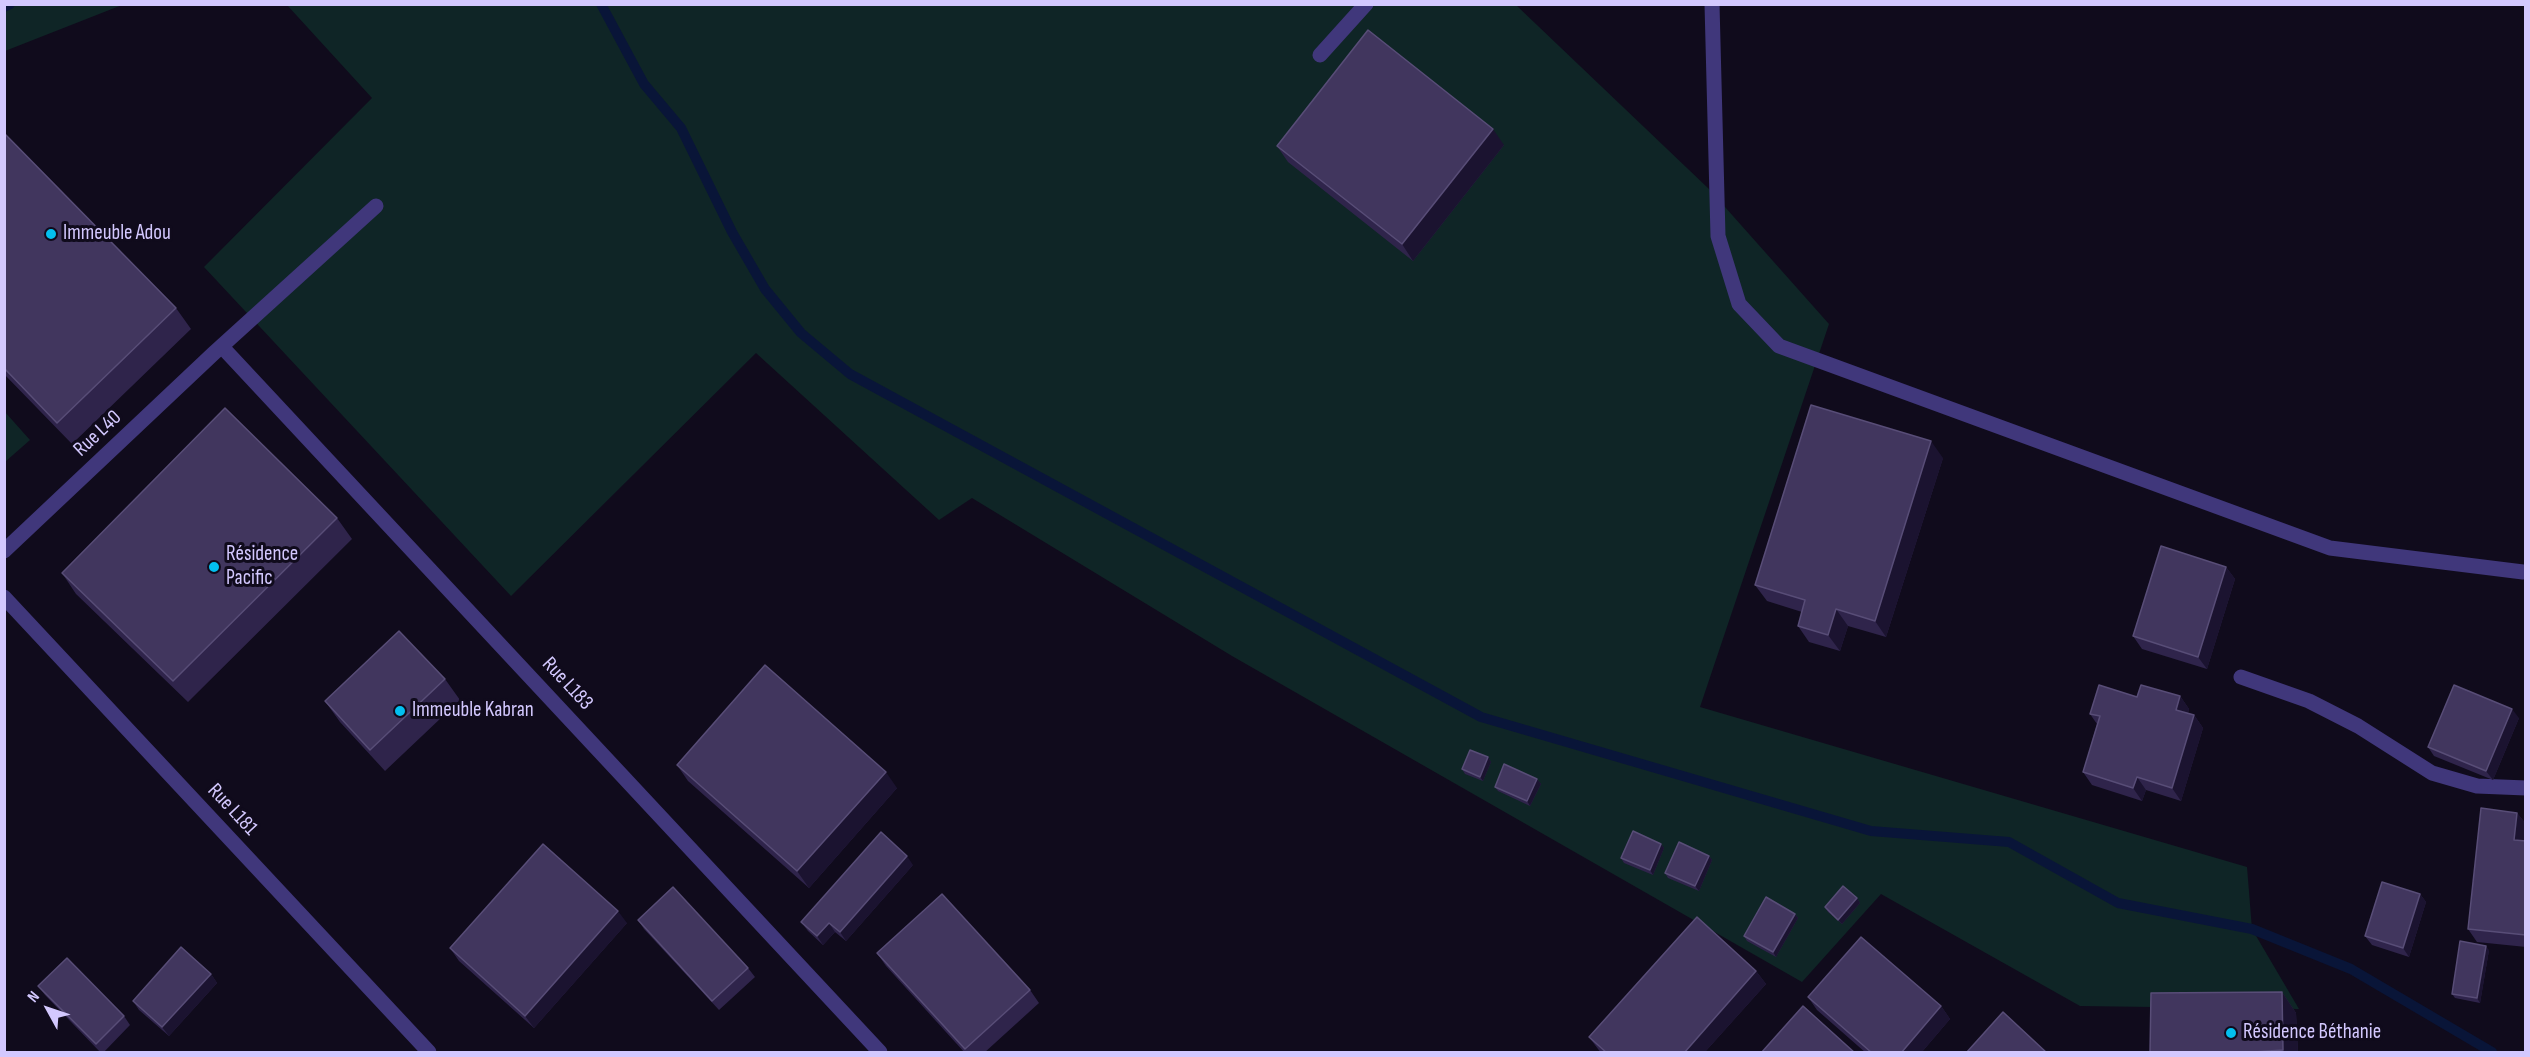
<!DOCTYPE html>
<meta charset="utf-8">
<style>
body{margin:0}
#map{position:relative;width:2530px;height:1057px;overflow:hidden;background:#100b1c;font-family:"Sofia Sans Condensed",sans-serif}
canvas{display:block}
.frame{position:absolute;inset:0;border:6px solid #d3c8fe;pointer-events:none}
.north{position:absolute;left:18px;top:979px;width:60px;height:60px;-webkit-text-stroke:4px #100b1c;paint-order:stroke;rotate:310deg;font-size:16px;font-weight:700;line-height:24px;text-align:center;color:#d3c8fe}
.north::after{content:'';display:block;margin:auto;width:21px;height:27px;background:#d3c8fe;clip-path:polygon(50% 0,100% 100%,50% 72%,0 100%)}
</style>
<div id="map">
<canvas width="2530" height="1057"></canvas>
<div class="frame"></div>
<div class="north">N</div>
</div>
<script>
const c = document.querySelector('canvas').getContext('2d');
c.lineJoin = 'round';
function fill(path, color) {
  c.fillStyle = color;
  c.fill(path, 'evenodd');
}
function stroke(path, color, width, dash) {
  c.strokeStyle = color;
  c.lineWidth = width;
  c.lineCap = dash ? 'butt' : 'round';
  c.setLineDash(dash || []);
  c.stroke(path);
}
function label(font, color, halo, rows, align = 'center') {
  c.font = font + ' "Sofia Sans Condensed",sans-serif';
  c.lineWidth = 6;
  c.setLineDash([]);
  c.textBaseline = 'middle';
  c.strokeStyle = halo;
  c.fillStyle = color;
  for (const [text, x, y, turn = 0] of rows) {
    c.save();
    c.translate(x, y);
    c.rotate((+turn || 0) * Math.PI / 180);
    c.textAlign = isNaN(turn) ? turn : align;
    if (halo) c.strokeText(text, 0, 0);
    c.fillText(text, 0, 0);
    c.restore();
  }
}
fill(new Path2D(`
 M5,4H122V5L5,51Z
 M287,5H1516L1709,189L1829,324L1700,707L2247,867L2252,929L2299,1009L2080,1006L1881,894L1802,982L1232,656L972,498L939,520L756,353L511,596L204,267L372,98Z
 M5,412L30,440L5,462H4Z`), '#0f2526');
stroke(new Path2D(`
 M601,4L644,84L681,128L732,232L765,289L801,333L850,374L1481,717L1871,831L2009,842L2118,903L2252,929L2351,969L2492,1052
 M4,7L10,4`), '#091538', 10);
stroke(new Path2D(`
 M1712,4L1718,236L1739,304L1779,346L2330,548L2523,572
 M1320,55L1366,4
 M221,349L225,350L880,1052
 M4,551L214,353L376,206
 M4,597L429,1052
 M2241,677L2309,701L2358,726L2432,773L2477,786L2526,788`), '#40377b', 15);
fill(new Path2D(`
 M4,133L176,308L191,329L72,444L4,374Z
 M1504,145L1413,261L1288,162L1277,146Z
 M1943,458L1886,637L1848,626L1840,651L1809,642L1798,626L1802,612L1767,601L1755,585Z
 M337,518L352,539L188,702L76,594L62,573Z
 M2226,567L2235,579L2207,669L2142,649L2133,636Z
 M445,679L460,700L385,771L340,722L325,701Z
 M2180,696L2189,709L2188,713L2194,715L2203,728L2181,801L2146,790L2142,801L2092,785L2083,772L2097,724L2090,714L2137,697Z
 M2519,718L2493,780L2434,756L2428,747Z
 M1488,757L1491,762L1483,781L1465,774L1462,769Z
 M677,765L897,788L809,888L688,781Z
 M1537,779L1541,784L1530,806L1498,791L1495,787Z
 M2517,813L2526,824L2525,841H2526V947L2477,942L2468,929Z
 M1661,844L1664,848L1653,875L1624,863L1621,858Z
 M1709,856L1712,860L1699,891L1668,878L1665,873Z
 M913,865L846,941L835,932L823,945L808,931L801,922Z
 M2420,894L2426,902L2409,957L2372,945L2365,936Z
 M1857,898L1860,903L1842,924L1828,912L1825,907Z
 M1795,914L1798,918L1776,957L1747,941L1744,936Z
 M638,920L748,968L755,977L719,1010L644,929Z
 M627,923L534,1028L459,961L450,948Z
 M2489,950L2480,1003L2455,998L2452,994Z
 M877,953L1030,990L1039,1003L984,1053H965L886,966Z
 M1756,971L1766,984L1704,1053H1601L1589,1037Z
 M211,974L217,983L169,1036L139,1010L133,1001Z
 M38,986L124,1016L130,1025L103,1053H101L45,995Z
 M2282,992L2296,1013L2298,1053H2150Z
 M1808,997L1941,1006L1950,1019L1921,1053H1866L1817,1010Z`), '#2f244b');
fill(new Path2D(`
 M1493,129L1504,145L1413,261L1402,244Z
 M1931,441L1943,458L1886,637L1875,621Z
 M2226,567L2235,579L2207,669L2198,657Z
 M1836,609L1848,626L1840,651L1828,635Z
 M2180,696L2189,709L2185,722L2176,710Z
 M2512,709L2519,718L2493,780L2486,771Z
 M2194,715L2203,728L2181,801L2172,788Z
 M1488,757L1491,762L1483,781L1480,777Z
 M886,772L897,788L809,888L797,871Z
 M2137,777L2146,790L2142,801L2133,788Z
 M1537,779L1541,784L1530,806L1527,801Z
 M2517,813L2526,824V834L2523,853L2514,840Z
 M1661,844L1664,848L1653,875L1650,870Z
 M907,856L913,865L846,941L840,932Z
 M1709,856L1712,860L1699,891L1695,886Z
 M2420,894L2426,902L2409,957L2403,948Z
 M1857,898L1860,903L1842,924L1838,920Z
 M618,911L627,923L534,1028L525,1016Z
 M1795,914L1798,918L1776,957L1773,952Z
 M829,923L835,932L823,945L817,936Z
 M2486,946L2489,950L2480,1003L2477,998Z
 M1756,971L1766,984L1704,1053H1684Z
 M211,974L217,983L169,1036L162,1027Z
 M2282,992L2296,1013L2298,1053H2285L2283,1050Z
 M1941,1006L1950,1019L1921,1053H1901Z`), '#1b1330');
const building = new Path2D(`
 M1368,30L1493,129L1402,244L1277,146Z
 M4,133L176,308L57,423L4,368Z
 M1811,405L1931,441L1875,621L1836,609L1828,635L1798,626L1805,600L1755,585Z
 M225,408L337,518L173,681L62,573Z
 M2161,546L2226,567L2198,657L2133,636Z
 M399,631L445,679L370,750L325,701Z
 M765,665L886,772L797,871L677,765Z
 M2099,685L2137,697L2141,685L2180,696L2176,710L2194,715L2172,788L2137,777L2133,788L2083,772L2100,716L2090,714Z
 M2454,685L2512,709L2486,771L2428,747Z
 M1470,750L1488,757L1480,777L1462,769Z
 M1504,764L1537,779L1527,801L1495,787Z
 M2481,808L2517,813L2514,840L2526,841V935L2468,929Z
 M1633,831L1661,844L1650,870L1621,858Z
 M881,832L907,856L840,932L829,923L817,936L801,922Z
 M1679,842L1709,856L1695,886L1665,873Z
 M543,844L618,911L525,1016L450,948Z
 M2382,882L2420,894L2403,948L2365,936Z
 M1843,886L1857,898L1838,920L1825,907Z
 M673,887L748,968L712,1001L638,920Z
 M942,894L1030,990L965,1049L877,953Z
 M1766,897L1795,914L1773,952L1744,936Z
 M1697,917L1756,971L1684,1053H1607L1589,1037Z
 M1861,937L1941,1006L1901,1053H1872L1808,997Z
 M2460,941L2486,946L2477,998L2452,994Z
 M181,947L211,974L162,1027L133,1001Z
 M67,958L124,1016L96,1044L38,986Z
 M2282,992L2283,1050L2239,1053H2150L2151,993Z
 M1803,1006L1855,1053H1761Z
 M2003,1012L2047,1053H1966Z`);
fill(building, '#41365e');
stroke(building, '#584d77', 1.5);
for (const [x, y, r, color] of [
 [51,234,6,"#03bfef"],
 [214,567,6,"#03bfef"],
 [400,711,6,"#03bfef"],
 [2231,1033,6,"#03bfef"]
]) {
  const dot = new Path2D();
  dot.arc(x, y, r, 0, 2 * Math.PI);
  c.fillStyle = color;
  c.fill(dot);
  stroke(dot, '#100b1c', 2);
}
label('21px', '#d3c8fe', '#100b1c', [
 ["Immeuble Adou",63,234],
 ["Résidence",226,555],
 ["Pacific",226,579],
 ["Immeuble Kabran",412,711],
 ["Résidence Béthanie",2243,1033]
], 'left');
label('21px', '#d3c8fe', '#100b1c', [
 ["Rue L40",98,434,-43],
 ["Rue L183",567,684,47],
 ["Rue L181",232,810,47]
]);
</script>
